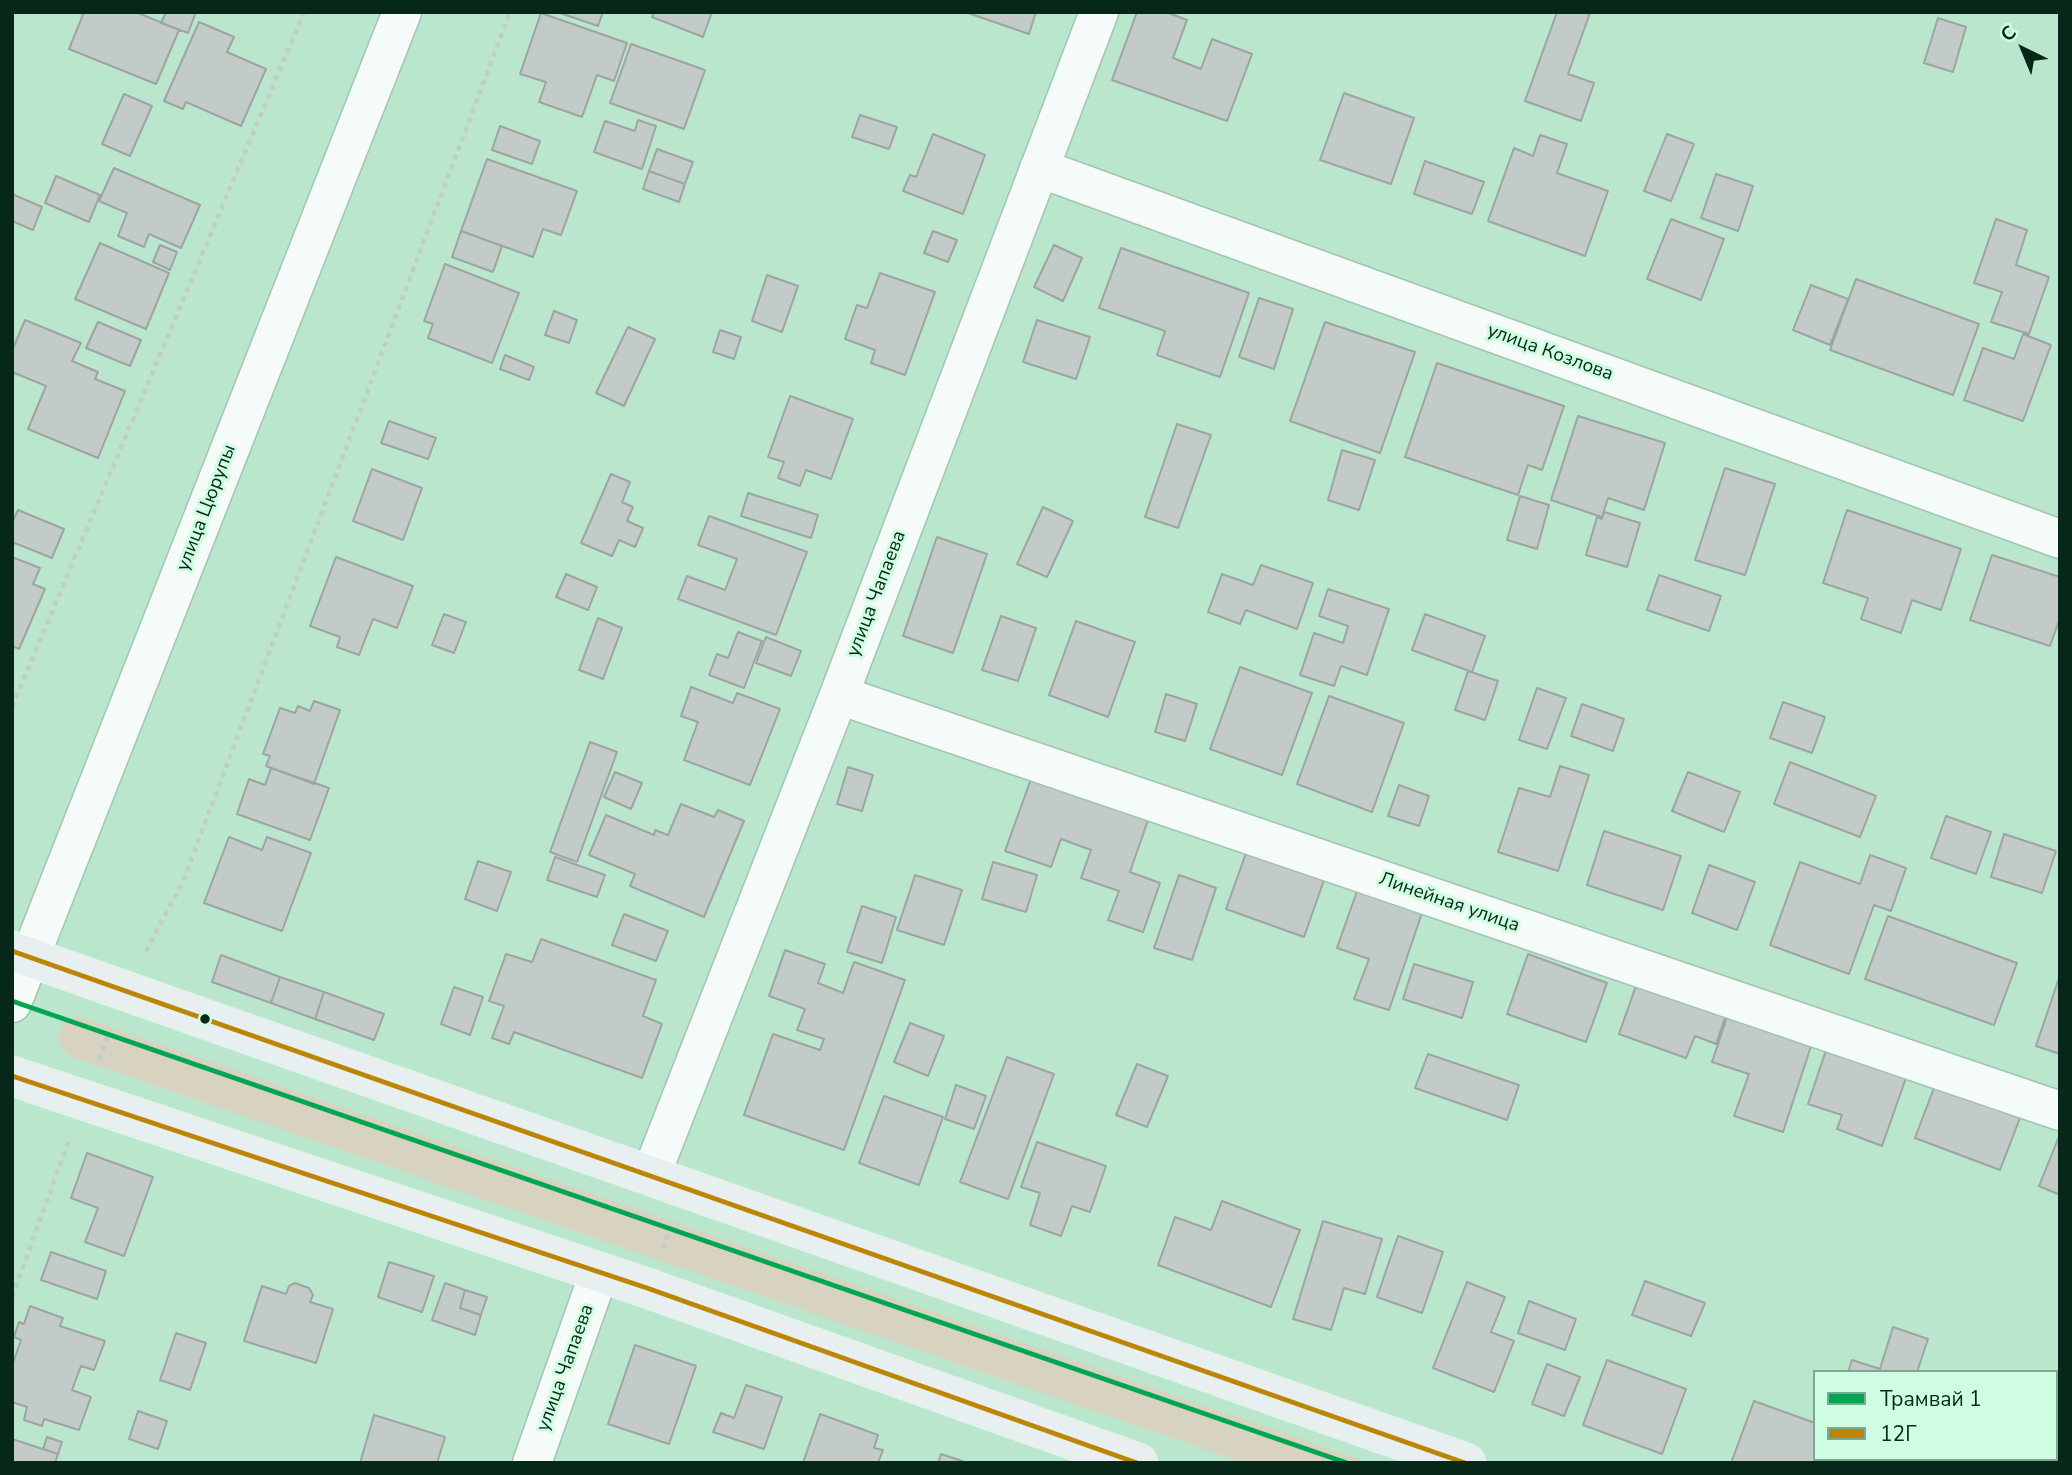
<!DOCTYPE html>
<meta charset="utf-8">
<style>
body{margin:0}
#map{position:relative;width:2072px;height:1475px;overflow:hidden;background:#bae6cd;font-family:"Nunito Sans",sans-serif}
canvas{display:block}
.frame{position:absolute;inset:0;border:14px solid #072818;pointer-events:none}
.legend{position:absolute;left:1813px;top:1370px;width:245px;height:91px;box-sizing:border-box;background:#cffde1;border:2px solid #7fa891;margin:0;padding:9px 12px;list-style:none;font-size:21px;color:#072818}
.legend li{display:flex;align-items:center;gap:14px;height:35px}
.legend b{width:35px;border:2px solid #7fa891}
.north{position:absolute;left:1988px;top:14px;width:70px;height:70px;-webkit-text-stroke:5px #cffde1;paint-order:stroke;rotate:317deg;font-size:19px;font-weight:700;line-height:28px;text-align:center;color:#072818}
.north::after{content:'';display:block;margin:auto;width:24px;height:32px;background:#072818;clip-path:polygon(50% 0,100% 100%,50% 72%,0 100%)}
</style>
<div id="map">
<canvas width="2072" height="1475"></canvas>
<div class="frame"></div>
<ul class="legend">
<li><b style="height:9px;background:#00a651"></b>Трамвай 1</li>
<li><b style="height:9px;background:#bb8606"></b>12Г</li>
</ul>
<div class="north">С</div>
</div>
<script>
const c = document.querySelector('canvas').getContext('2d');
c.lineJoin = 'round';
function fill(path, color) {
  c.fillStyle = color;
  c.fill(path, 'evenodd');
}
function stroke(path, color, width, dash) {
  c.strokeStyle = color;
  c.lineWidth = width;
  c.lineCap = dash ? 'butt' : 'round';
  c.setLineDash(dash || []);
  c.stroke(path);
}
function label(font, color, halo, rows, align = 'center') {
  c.font = font + ' "Nunito Sans",sans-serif';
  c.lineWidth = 6;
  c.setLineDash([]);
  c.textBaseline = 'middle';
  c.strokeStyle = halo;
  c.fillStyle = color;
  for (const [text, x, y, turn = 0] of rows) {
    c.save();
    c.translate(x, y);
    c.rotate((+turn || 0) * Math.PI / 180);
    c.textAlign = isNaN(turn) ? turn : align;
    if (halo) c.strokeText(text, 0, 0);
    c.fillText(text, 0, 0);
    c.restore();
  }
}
fill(new Path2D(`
 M77,1016L84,1018L1370,1463H1244L70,1056C57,1047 55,1037 63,1023Z`), '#d7d3c0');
const building = new Path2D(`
 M84,12H136L179,30L156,84L69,49Z
 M166,12H196L188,33L161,23Z
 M557,12H603L598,26Z
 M654,12H712L703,37L652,17Z
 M965,12H1036L1029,34Z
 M1137,12H1166L1187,20L1173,58L1201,69L1212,39L1252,54L1227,121L1112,80Z
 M1557,12L1590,13L1568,74L1594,83L1581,121L1525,101Z
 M541,13L627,43L614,81L597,75L582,117L539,102L546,82L520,74Z
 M1938,18L1966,27L1953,72L1924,63Z
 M199,22L234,37L227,52L266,69L241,126L186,102L183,109L164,101Z
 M631,44L705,70L684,129L610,103Z
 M1344,93L1414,118L1391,184L1320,160Z
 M124,94L152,106L130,156L102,144Z
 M860,115L897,127L889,149L852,137Z
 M638,120L656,126L642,169L594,152L605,121L635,131Z
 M500,126L540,141L532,164L492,150Z
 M933,134L985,155L963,214L903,191L910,175L916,177Z
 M1667,134L1694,144L1671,201L1644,191Z
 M1540,135L1567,144L1557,173L1608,191L1585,256L1488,221L1514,148L1533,156Z
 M657,149L693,162L685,184L649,171Z
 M487,159L577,191L561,235L543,229L533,257L461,231Z
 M1425,161L1484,182L1472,214L1414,194Z
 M114,168L200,205L181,248L149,234L144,247L118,236L127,213L99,201Z
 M649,171L685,184L679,202L643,189Z
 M1716,174L1753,186L1738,231L1701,218Z
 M56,176L100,195L89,222L45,203Z
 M12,194L42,207L33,230L12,221Z
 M1671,219L1724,239L1701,300L1647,279Z
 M1996,219L2027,230L2016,265L2049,277L2029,334L1991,322L2002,292L1974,283Z
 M461,231L502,246L493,272L452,257Z
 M933,231L957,240L948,262L924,253Z
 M100,243L169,273L146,329L75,299Z
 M160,245L177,252L170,270L153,262Z
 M1054,245L1082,258L1063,301L1034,287Z
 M1121,248L1249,293L1220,377L1157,355L1165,331L1099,308Z
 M445,264L519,293L492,363L428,338L433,324L424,321Z
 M880,273L935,292L905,375L871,363L875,350L845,339L857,305L867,308Z
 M767,275L798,286L782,332L752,321Z
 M1856,279L1979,324L1953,395L1830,350Z
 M1811,285L1848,299L1830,345L1793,330Z
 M1259,298L1293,309L1274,369L1239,357Z
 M554,311L577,320L569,343L545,335Z
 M25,320L81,343L72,361L98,372L95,379L125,391L98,458L28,429L46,386L12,372V351Z
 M1037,320L1090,337L1076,379L1023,362Z
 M98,322L141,340L130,366L86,348Z
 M1325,322L1415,352L1380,453L1290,421Z
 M628,327L655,339L624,406L596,393Z
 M720,330L741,337L734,359L713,352Z
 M2023,334L2051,345L2023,421L1964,400L1983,348L2014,359Z
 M505,355L534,367L529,380L500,369Z
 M1437,363L1564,406L1542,470L1528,465L1518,495L1405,457Z
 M790,396L853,419L831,479L806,470L800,486L778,478L784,462L768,457Z
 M1578,416L1665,443L1644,510L1608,498L1602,517L1551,500Z
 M389,421L436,438L428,459L381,443Z
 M1177,424L1211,435L1178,528L1145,517Z
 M1342,450L1375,460L1359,510L1328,500Z
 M1725,468L1775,484L1745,575L1695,560Z
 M372,469L422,488L403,540L353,521Z
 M611,474L630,482L622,502L633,507L627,521L643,528L635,547L619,540L612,556L581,543Z
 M748,493L818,515L811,538L741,516Z
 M1520,496L1549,505L1537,549L1507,540Z
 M1043,507L1073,521L1047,577L1017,564Z
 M18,510L64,529L52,558L12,542V523Z
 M1847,510L1961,549L1941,610L1912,600L1901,633L1861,619L1868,598L1823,583Z
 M1604,512L1640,523L1627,567L1586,555L1597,517L1602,519Z
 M709,516L807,552L776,635L678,599L687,576L725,590L737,559L698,545Z
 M937,537L987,554L953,653L903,636Z
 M1992,555L2060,577V618L2050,646L1970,620Z
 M12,557L40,568L33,584L45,589L19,649L12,646Z
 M336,557L413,586L397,628L373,619L359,655L337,647L340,637L310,626Z
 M1261,565L1313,583L1297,629L1246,610L1240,624L1208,612L1222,574L1253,585Z
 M566,574L597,587L588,610L556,597Z
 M1659,575L1721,596L1709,631L1647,610Z
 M1328,589L1389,609L1367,675L1341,666L1334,686L1300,675L1314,633L1343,643L1348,626L1319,616Z
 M444,614L466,622L454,653L432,645Z
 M1425,614L1485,636L1472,672L1412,650Z
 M1001,616L1036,628L1018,681L982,670Z
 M598,618L622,628L603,679L579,670Z
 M1076,621L1135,642L1108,717L1049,695Z
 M738,632L762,641L744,688L709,675L717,654L728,658Z
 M766,637L801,651L791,676L756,663Z
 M1240,667L1312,693L1282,775L1210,749Z
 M1468,671L1498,681L1485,720L1455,710Z
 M691,687L733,703L737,693L780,709L750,785L684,760L698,722L681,716Z
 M1537,688L1566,698L1547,749L1519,740Z
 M1166,694L1197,704L1185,741L1155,732Z
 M1329,696L1404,723L1372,812L1297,784Z
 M314,701L340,710L314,784L266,766L270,756L263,754L280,708L295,713L298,706L310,711Z
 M1783,702L1825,717L1812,753L1770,738Z
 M1582,704L1624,719L1613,751L1571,736Z
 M590,742L617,752L577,862L550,852Z
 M1790,762L1876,796L1860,837L1774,804Z
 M1560,766L1589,775L1558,871L1498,852L1519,788L1550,797Z
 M848,767L873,775L862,811L837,804Z
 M271,768L329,788L310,840L237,814L249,779L265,785Z
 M615,772L642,783L631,809L604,797Z
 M1688,772L1740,792L1724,832L1672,811Z
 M1031,779L1148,820L1130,872L1160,883L1143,932L1108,920L1119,891L1081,878L1091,850L1061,839L1051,867L1005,851Z
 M1399,785L1429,796L1419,826L1388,816Z
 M681,804L714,817L718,810L744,821L704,917L630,886L635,874L589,855L606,815L654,835L655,830L668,835Z
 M1946,816L1991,832L1976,874L1931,858Z
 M1604,831L1681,856L1663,910L1587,885Z
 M2004,834L2056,851L2042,893L1991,877Z
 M229,837L262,850L267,837L311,853L282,931L204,903Z
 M1246,853L1324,880L1304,937L1226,909Z
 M1870,855L1906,868L1891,911L1874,905L1849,974L1770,945L1800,862L1860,884Z
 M555,857L605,875L597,897L547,880Z
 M478,861L511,872L497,911L465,899Z
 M993,862L1037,875L1026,912L982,899Z
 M1709,865L1755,882L1737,930L1692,913Z
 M915,875L962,890L944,945L897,930Z
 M1179,875L1216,888L1192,960L1154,948Z
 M1357,891L1422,913L1389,1010L1354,999L1369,959L1337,948Z
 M862,906L896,917L882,963L847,952Z
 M624,914L668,931L656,961L612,945Z
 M1888,916L2017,963L1994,1025L1865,979Z
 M541,939L656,980L643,1016L662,1024L642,1078L514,1032L509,1044L492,1038L504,1006L489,1001L506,954L532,962Z
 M785,950L825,964L818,983L843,993L854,962L905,980L844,1150L744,1115L773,1034L820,1050L824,1039L797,1030L805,1009L769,996Z
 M1528,954L1607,983L1586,1042L1507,1014Z
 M221,955L280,977L271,1003L212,982Z
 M1414,964L1473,982L1462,1018L1403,999Z
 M280,977L324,992L315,1019L271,1003Z
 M2059,978H2060V1054L2036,1046Z
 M1638,980L1727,1012L1716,1044L1695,1036L1686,1058L1619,1034Z
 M454,987L483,997L470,1035L441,1024Z
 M324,992L384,1014L374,1040L315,1019Z
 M1728,1014L1812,1043L1783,1132L1734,1116L1749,1074L1712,1062Z
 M910,1023L944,1036L928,1076L894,1062Z
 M1827,1047L1907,1075L1882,1146L1837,1129L1842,1115L1808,1104Z
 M1428,1054L1519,1085L1507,1120L1415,1088Z
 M1007,1057L1054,1074L1008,1199L960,1182Z
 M1137,1064L1168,1076L1147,1127L1116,1115Z
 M956,1085L986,1096L974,1129L945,1119Z
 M1935,1085L2020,1118L2000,1170L1915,1138Z
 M884,1096L943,1117L919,1185L859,1163Z
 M2060,1134V1195L2039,1186Z
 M1037,1142L1106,1166L1090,1212L1072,1206L1061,1236L1030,1225L1040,1193L1021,1187Z
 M87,1153L153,1177L124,1256L85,1242L98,1208L71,1198Z
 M1222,1201L1300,1230L1271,1307L1158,1265L1175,1217L1211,1230Z
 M1323,1221L1382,1239L1365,1294L1344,1288L1331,1330L1293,1319Z
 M1398,1236L1443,1252L1422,1313L1377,1297Z
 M51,1252L106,1271L97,1299L41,1280Z
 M389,1262L434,1276L422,1312L378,1297Z
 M1645,1281L1705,1303L1691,1336L1632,1315Z
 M1467,1282L1505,1297L1491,1332L1514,1341L1494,1392L1433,1368Z
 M295,1283L309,1288L313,1295L310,1302L333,1309L316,1363L244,1341L262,1286L286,1294L289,1286Z
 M445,1283L465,1290L460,1308L481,1315L475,1335L432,1320Z
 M465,1290L487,1297L481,1315L460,1308Z
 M1529,1301L1576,1319L1565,1350L1518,1333Z
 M30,1306L63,1318L60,1326L105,1341L94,1370L81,1366L72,1390L91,1397L79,1430L44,1419L42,1426L24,1420L27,1407L12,1402V1366L21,1340L14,1337L19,1322L24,1324Z
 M1893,1327L1928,1339L1917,1372H1848L1852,1360L1880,1369Z
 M176,1333L206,1343L190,1390L160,1380Z
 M635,1345L696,1366L669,1444L608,1424Z
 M1607,1360L1686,1389L1662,1454L1583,1425Z
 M1547,1364L1580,1377L1564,1416L1532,1404Z
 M746,1385L782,1397L764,1449L713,1432L721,1413L734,1418Z
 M1754,1401L1815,1423V1459H1826L1825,1463H1731Z
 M138,1411L167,1421L158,1449L129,1439Z
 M820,1414L878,1435L874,1448L883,1450L878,1463H803Z
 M374,1415L445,1437L437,1463H360Z
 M47,1437L62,1442L58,1454L43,1449Z
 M12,1439L58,1454L55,1463H12Z
 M941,1454L968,1463H938Z
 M1872,1459H1907L1916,1463H1871Z`);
fill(building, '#c3cbc8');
stroke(building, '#9da5a3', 2);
const street = new Path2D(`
 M1039,168L2060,539
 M839,695L2060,1111
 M651,1175L839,695L1099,12
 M532,1463L599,1273`);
const secondary = new Path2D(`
 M12,1003L402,12`);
const primary = new Path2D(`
 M12,951L1466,1463
 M12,1076L647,1288L1138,1463`);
stroke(street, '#a2c4b1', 41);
stroke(secondary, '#a2c4b1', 41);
stroke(primary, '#e0f4e8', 41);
stroke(new Path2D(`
 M12,707L304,12
 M146,951L184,879L510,12
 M99,1060L109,1032
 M663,1249L670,1227
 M12,1297L69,1140`), '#c1cdc6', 4.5, [5, 5]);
stroke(street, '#f5fbf8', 38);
stroke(secondary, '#f5fbf8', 38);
stroke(primary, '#e8eff0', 38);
stroke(new Path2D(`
 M12,951L1465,1463
 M12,1076L647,1288L1137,1463`), '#bb8606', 5);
stroke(new Path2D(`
 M12,1001L1347,1463`), '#00a651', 5);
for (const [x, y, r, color] of [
 [205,1019,6,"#072818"]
]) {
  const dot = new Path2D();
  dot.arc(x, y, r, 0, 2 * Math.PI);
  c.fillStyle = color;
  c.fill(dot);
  stroke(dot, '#cffde1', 2.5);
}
label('19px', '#072818', '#cffde1', [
 ["улица Козлова",1550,353,20],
 ["улица Цюрупы",207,508,-69],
 ["улица Чапаева",877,594,-69],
 ["Линейная улица",1449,903,19],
 ["улица Чапаева",566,1368,-70]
]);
</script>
